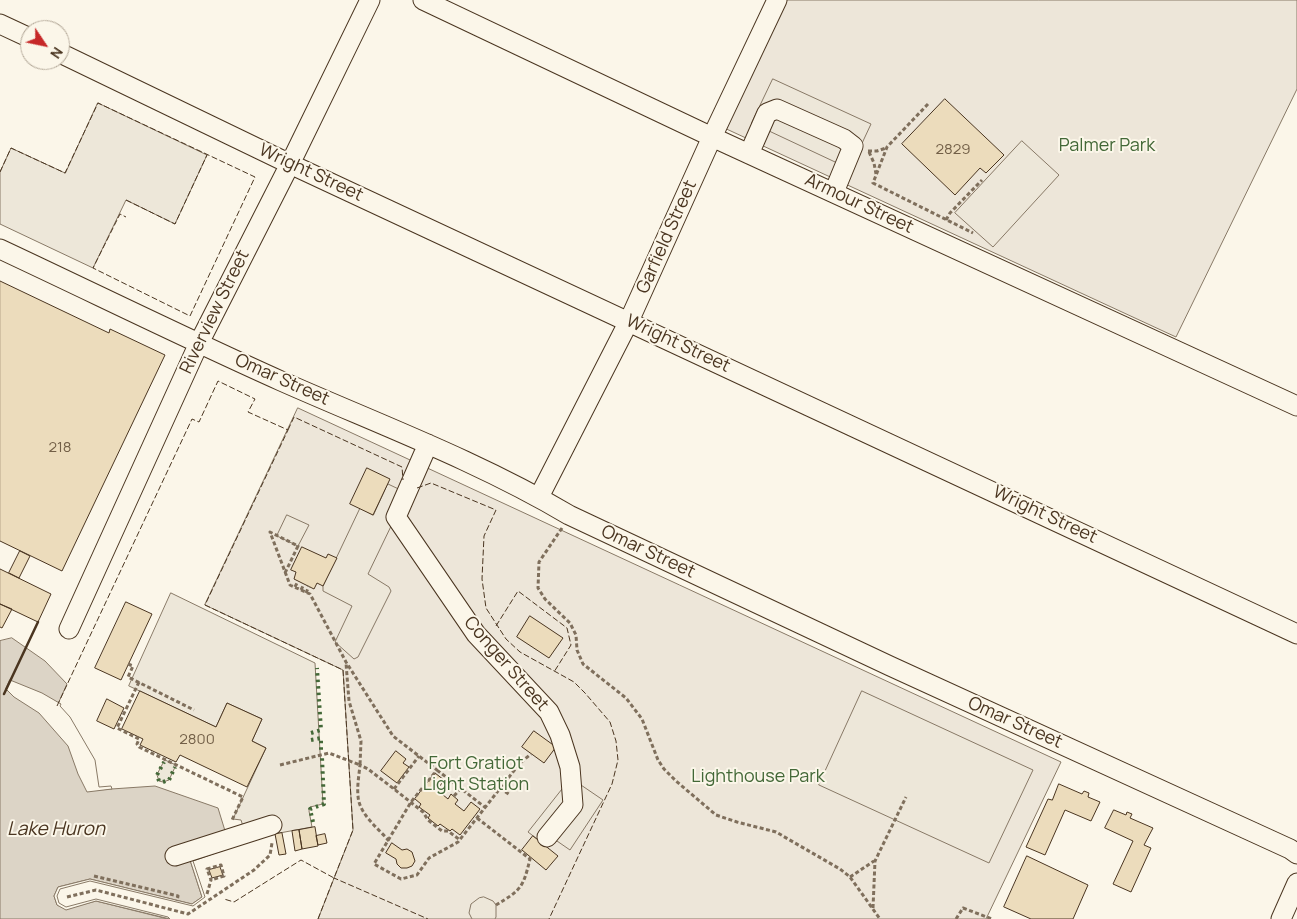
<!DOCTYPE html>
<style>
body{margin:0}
#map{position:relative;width:1297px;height:919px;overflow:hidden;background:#fbf6e9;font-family:Manrope,sans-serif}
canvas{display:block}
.north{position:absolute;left:20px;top:20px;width:50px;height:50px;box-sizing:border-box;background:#fbf6e9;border:1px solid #b4a999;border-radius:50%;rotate:124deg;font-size:14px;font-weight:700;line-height:20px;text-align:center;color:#4a3520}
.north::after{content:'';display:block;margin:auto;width:18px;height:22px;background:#c62828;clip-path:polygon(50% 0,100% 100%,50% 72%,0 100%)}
</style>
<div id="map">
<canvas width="1297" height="919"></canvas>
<div class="north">N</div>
</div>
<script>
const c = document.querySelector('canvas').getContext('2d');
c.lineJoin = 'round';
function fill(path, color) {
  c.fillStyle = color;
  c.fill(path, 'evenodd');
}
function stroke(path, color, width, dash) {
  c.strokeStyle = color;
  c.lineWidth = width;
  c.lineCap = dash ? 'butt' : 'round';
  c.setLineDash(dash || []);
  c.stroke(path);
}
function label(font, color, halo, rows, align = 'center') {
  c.font = font + ' Manrope,sans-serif';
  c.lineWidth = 4;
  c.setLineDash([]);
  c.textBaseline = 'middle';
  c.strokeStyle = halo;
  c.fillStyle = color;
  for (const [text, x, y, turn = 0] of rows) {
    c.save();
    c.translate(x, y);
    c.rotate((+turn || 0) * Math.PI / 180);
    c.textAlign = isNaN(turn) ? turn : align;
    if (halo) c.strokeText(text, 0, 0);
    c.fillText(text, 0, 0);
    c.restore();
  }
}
const green = new Path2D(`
 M781,0H1297V89L1176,337L720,126Z
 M298,408L1061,762L986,919H318L353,830L343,670L205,605Z`);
fill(green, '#ede6d9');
stroke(green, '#887966', 1);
const parking = new Path2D(`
 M773,79L871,124L850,169L752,123Z
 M98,103L207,155L175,224L126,200L93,268L0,224V172L11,148L65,173Z
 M1022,141L1059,175L993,247L955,213Z
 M388,484L407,493L368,574L389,587L391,591L358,657L354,659L335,642L352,606L323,591V586L360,508L373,515Z
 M287,515L309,525L298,546L277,536Z
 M171,593L315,663L323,804L310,807L309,811L312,827L247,839L241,820L233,819L266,748L252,741L262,719L227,703L216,727L129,686Z
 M862,691L1033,770L989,863L819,785Z
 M165,760L176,765L169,780L163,782L159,781L157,775Z
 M578,783L603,800L570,850L557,841L545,845L528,832L562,789Z
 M484,897L493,901L496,905V917L495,919H472L469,913L471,904L479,898Z`);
fill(parking, '#ede7d9');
stroke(parking, '#887966', 1);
const water = new Path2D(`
 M12,638L45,661L67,684L57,706L97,790L155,786L218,808L226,834L190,860L202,897L192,904L90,879L58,887L54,896L57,905L66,909L96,901L168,919H0V641Z`);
fill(water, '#dcd4c6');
stroke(water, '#887966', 1);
const pier = new Path2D(`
 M10,680L42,693L61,704L60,706L70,717L95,760L99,787L111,786L112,789L87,792L78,774L68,746L39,713L14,697L6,689Z
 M227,849L193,861L205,897L193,906L90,881L60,889L57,896L59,903L66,907L96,899L168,917L170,919L96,901L66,910L57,905L54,896L58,887L90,879L192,904L202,897L190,860Z`);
fill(pier, '#fbf6e9');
stroke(pier, '#887966', 1);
const building = new Path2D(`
 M945,99L1004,155L986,173L980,168L955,195L902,144Z
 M0,281L109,333L110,329L165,355L62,571L0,541Z
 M367,468L390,479L373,515L350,504Z
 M302,547L326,558L328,554L337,558L323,586L317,583L314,589L294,579L296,572L291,570Z
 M20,551L30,556L19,578L9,573Z
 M0,569L51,594L38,622L0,604Z
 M126,602L152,614L121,680L95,668Z
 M0,604L12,609L2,628L0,627Z
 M530,616L563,638L549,658L517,637Z
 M140,691L216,727L227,703L262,719L252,741L266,748L247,787L180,755L176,762L140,745L143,739L122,729Z
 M107,699L124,708L114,729L97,721Z
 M534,731L556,747L544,763L522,747Z
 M396,751L406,759L403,763L409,767L397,783L381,771Z
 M435,773L444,780L437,790L448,799L451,794L458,800L455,804L464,811L471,802L480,809L460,835L452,829L450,831L440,824L438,826L428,818L430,815L419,807L421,804L415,799Z
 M1059,784L1082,794L1084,791L1089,793L1088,797L1100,802L1091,821L1065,810L1045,855L1026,847L1048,799L1052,800Z
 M1114,810L1126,815L1127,812L1132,814L1130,818L1153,828L1144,845L1151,848L1131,892L1113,884L1133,841L1105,828Z
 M315,827L318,846L302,849L299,830Z
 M299,830L302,849L295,851L292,831Z
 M282,833L286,854L279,855L275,834Z
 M325,834L327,843L318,845L316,836Z
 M533,836L558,856L546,870L522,850Z
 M392,843L402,850L407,849L412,852L415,861L412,866L407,868H401L397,864L396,859L386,853Z
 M1027,856L1088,885L1073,919H1031L1004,907Z
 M220,867L223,875L212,878L209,870Z`);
fill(building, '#ecdcbc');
stroke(building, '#4a3520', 1);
const minor = new Path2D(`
 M423,0L712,137L1297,406
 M0,24L30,38
 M60,53L290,164L1297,634
 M749,154L767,113L777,109L844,139L853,146L834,192
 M0,249C94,293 187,339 281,381C378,424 478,461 569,515L890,666L1290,849L1297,854
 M428,444L396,517L476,634L549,712L560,735L570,767L573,805L547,837
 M539,497L629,321L712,137L777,0
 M69,629L199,343L290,164L370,0
 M175,856L272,825
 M1281,919L1297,883`);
stroke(minor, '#4a3520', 21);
stroke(new Path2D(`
 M928,104L887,147L873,183L973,233
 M868,151H877L886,148
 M869,152L874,163L876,174
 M946,220L950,213L982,180
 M562,528L539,562L538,588L545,599L570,623L576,635L577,650L583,664L626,698L642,719L658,760L664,769L676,781L716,815L737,822L776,832L840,869L850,877L880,919
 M285,573L298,546L270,532L290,585L310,594L346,662L393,736L437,770L411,802L374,864L401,879L417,875L429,858L458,842L520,763L531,754
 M295,587L298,581
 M301,590L304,584
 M306,593L309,586
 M128,664L133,666L128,677L194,710
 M139,682L117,728L139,739L137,744L139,747L243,797L232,820
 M280,765L329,753L360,765L361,741L349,701L346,663
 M437,770L486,808
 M500,788L510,795
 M394,789L419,756
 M454,796L461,788
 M477,818L530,859C523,888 521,890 496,905
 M389,841C378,828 359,814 358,796C357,786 359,775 360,765L368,769L394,789L423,812L428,820L442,831H448L460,840
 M94,876L178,896L177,901
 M850,877L874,861
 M207,894L211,880L207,869L221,865L224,876L211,880
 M67,897L96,890L188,914L254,870L270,855L272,843
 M873,908L875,861L906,797
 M956,919L963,908L992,919`), '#7f6f5c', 3, [4, 2.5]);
stroke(minor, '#fbf6e9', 19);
stroke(new Path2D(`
 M311,733L321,730L317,668
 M311,740L321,738V750
 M159,781L157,775L164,762
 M163,782L169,780L175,767
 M313,822L310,809L324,804L322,757`), '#436837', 4, [2.5, 4]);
stroke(new Path2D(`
 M0,172L11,148L65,173L98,103L255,177L190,316L93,268L120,214L126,217
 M126,200L175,224L207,155
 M288,430L294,417L402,467L403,480
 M417,488L431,483L496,510L484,536L482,579L486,608L506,639L520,652L574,682L585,693L610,722L616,741L618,760L612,784L549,919
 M496,626L518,591L567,628L571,645L554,672
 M57,706L192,419L199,422L218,381L255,399L248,412L288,430L205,605L343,670L353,830L334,878L301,860L234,902L224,899
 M318,919L334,878L428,919`), '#4a3520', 1, [6, 2.5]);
stroke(new Path2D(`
 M4,694L38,622`), '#4a3520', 2.5);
label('15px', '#725f47', null, [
 ["2829",953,150],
 ["218",60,448],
 ["2800",197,740]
]);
label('18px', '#436837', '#fbf6e9', [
 ["Palmer Park",1107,146],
 ["Fort Gratiot",476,764],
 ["Light Station",476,785],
 ["Lighthouse Park",758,777]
]);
label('18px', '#4a3520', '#fbf6e9', [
 ["Wright Street",311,173,25],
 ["Armour Street",859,204,25],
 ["Garfield Street",667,237,-66],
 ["Riverview Street",215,312,-64],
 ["Wright Street",678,344,25],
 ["Omar Street",282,380,24],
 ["Wright Street",1045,515,25],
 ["Omar Street",648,552,25],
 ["Conger Street",506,664,49],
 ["Omar Street",1015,723,24]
]);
label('italic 19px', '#4a3520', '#fbf6e9', [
 ["Lake Huron",56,830]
]);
</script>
